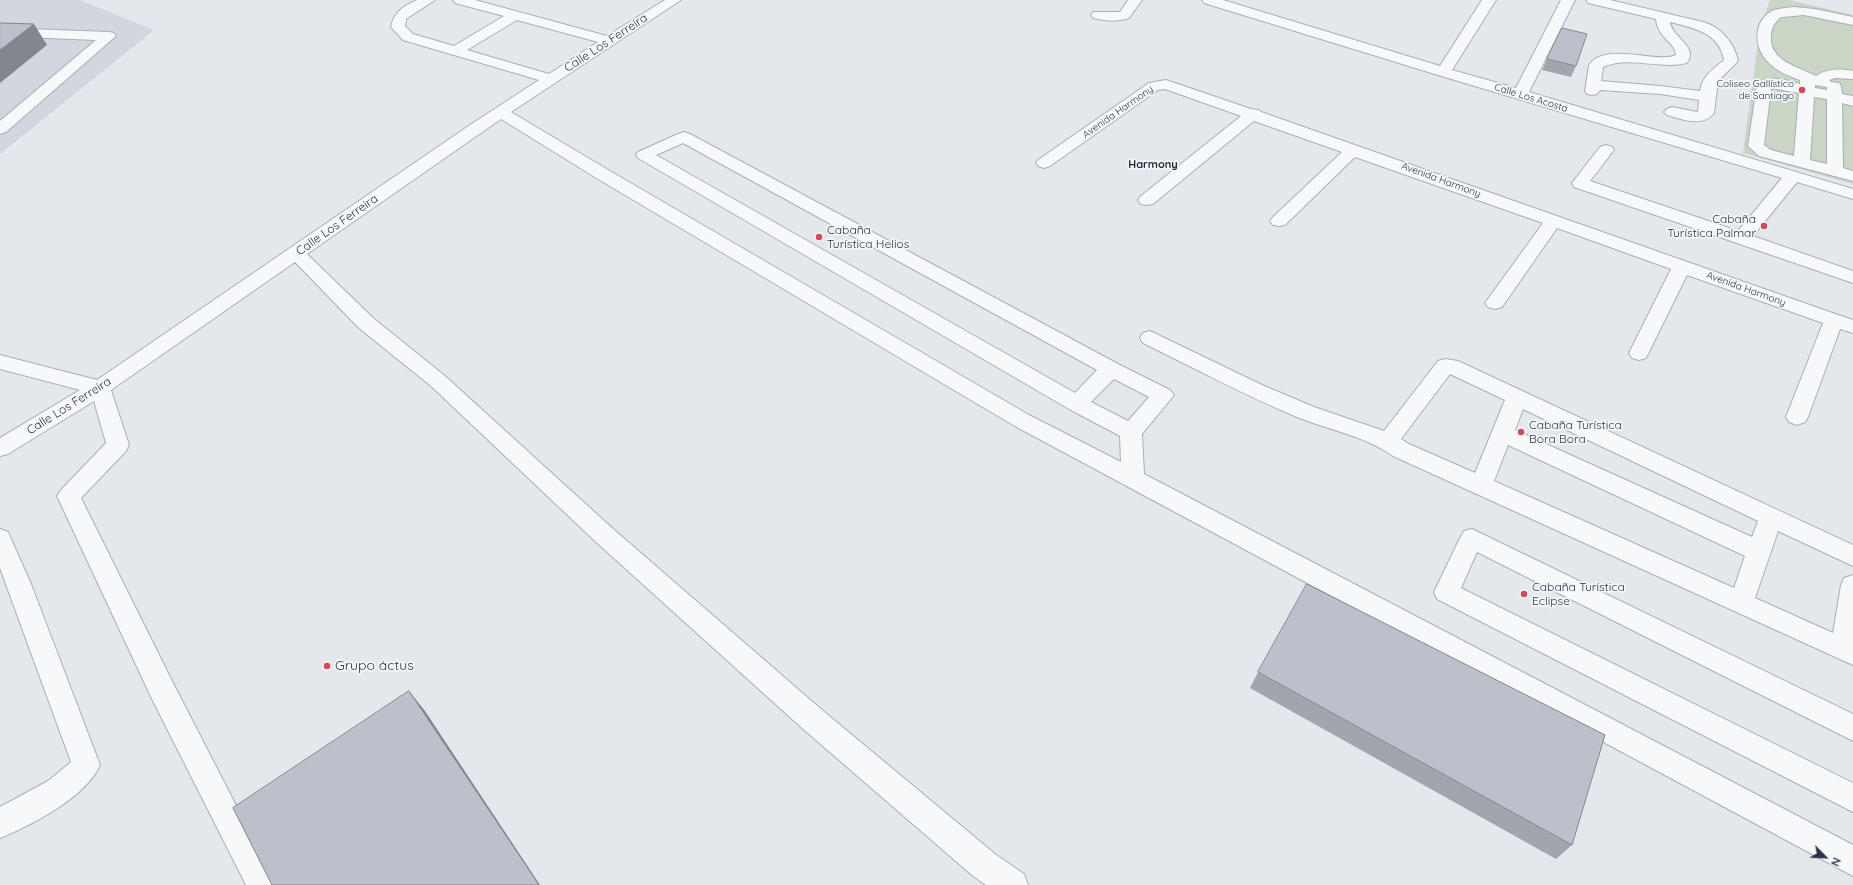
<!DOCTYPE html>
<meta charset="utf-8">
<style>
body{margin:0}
#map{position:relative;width:1853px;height:885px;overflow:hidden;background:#e4e7ec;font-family:Quicksand,sans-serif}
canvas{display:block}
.north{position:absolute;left:1805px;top:837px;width:40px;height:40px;-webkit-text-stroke:3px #f4f6f9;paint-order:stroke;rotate:114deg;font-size:11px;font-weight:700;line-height:16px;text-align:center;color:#2b3445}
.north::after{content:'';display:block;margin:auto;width:14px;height:18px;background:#2b3445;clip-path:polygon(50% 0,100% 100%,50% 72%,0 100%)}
</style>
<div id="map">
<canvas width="1853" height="885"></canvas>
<div class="north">N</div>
</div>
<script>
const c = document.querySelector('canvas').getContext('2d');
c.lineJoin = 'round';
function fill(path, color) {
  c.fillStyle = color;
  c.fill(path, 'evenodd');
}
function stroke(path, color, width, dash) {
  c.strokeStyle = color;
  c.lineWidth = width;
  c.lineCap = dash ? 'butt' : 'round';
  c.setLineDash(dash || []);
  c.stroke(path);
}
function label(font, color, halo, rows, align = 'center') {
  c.font = font + ' Quicksand,sans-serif';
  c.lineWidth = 3.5;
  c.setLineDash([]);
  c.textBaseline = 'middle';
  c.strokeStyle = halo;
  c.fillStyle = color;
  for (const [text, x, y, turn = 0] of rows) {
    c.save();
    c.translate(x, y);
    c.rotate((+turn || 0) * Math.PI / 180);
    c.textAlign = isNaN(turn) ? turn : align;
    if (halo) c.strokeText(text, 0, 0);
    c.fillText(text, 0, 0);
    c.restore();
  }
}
fill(new Path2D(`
 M0,0H80L154,30L0,154Z`), '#d2d6de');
fill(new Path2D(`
 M1770,0H1789L1853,15V184L1743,153L1760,27Z`), '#c9d6c5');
const minor = new Path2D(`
 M417,0H435L406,19L405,26L413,34L454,46L504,16L455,3L453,0H475L607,36L665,0H681L511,112L610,171L1029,415L1121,462L1120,436L1069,409L638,158L636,155L638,152L678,134L684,132L690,134L1118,364L1170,390L1174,395L1170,400L1142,434L1144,474L1853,845V876L1013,425L598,179L501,119L307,254L373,318L445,376L612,528L822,710L995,854L1024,874L1028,885H986L973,876L802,728L596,542L431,386L359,328L295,262L111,390L129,445L126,451L81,498L172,681L277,885H246L152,699L57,496L61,490L106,443L94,401L8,454L0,456V438L80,390L0,369V355L97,380L470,125L539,80L403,40L391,27C394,12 403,6 417,0ZM517,20L598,42L549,74L467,50ZM683,143L1097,370L1075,393L656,155ZM1114,379L1149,397L1128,421L1091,402Z
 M1128,0H1142L1129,18C1118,22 1105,21 1093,18L1091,15L1093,12H1120Z
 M1202,0H1223L1440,66L1482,0H1496L1452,70L1516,88L1561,0H1575L1529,92L1853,189V199L1797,182L1753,236L1853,271V283L1574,187L1572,183L1600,147L1606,145L1612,147L1614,150L1590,181L1738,231L1782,178L1438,75L1204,3Z
 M1586,0H1610L1703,22C1720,26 1735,44 1738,61L1718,81L1714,113C1703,128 1681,119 1667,115L1664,112L1667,109L1672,107L1697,112L1698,111L1699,100L1660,94L1600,90L1597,94L1592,95L1587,94L1585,91L1589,65C1605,41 1658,64 1676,55C1676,43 1658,39 1656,19L1588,3ZM1670,22C1693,28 1719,32 1724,60C1712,70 1703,75 1700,91L1660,86L1601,81L1603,67C1630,55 1659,70 1687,63C1699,46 1672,38 1670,22Z
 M1794,7L1815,9L1853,17V25L1804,15L1782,17C1775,21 1772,27 1771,35C1768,61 1799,67 1816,76C1828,68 1840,69 1853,71V79L1835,78L1829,80L1831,82L1839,83L1841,86L1842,94L1853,96V106L1842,103L1843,168L1853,171V181L1759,156L1748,146L1757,86C1766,73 1787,81 1800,84V80C1789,76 1776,71 1768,62C1755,49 1752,24 1770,12C1777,8 1786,8 1794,7ZM1815,85L1827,87V90L1815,88ZM1771,88L1799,93L1794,156L1771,150L1764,145ZM1814,97L1827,99V164L1810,160Z
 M0,28L109,32L114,33L116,36L6,132L0,134V121L96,40L0,36Z
 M1166,80L1251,109L1259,110L1261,112L1841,316L1853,320V333L1840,329L1808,417L1805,422L1797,425L1789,422L1786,417L1823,323L1687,275L1646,358L1639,360L1632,358L1629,353L1671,269L1557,228L1502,307L1495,309L1488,307L1485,303L1488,299L1543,223L1355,157L1285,225L1279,226L1273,225L1270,221L1273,217L1342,152L1254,121L1153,204L1147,205L1141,204L1138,200L1141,196L1241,116L1165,89L1158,90L1050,166L1044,168L1038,166L1036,163L1038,160L1149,83Z
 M1150,331L1262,385L1314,407L1384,431L1438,361L1445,359L1458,361L1853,545V566L1778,531L1755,598L1833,633L1841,585L1844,578L1853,575V665L1393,456C1365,436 1329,430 1297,417C1244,395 1194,368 1143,343L1140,338L1143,333ZM1450,374L1505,400L1475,473L1409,444L1401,439ZM1523,409L1758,521L1752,537L1515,430ZM1508,445L1745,556L1734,588L1494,481Z
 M0,529L8,532L31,584L100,765C86,797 32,825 0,838V807L48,781L71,762L0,568Z
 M1472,529L1853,714V741L1477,552L1461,588L1853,783V812L1437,599L1434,592L1460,538L1464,531Z`);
stroke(minor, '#a9aeb7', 2);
fill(minor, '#f7f8fa');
fill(new Path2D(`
 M1547,59L1576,66L1571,77L1542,70Z
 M1258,672L1572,845L1556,859L1250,688Z`), '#a1a5ae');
fill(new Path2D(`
 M34,24L47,45L0,83V50Z
 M409,691L425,711L540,885H539Z`), '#83868d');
const building = new Path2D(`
 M0,23L34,24L0,50Z
 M1562,28L1587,34L1576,66L1547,59Z
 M1307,584L1605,735L1572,845L1258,672Z
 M409,691L539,885H272L233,808Z`);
fill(building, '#bbc0ca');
stroke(building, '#83868d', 1);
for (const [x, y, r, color] of [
 [1802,90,4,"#d1495b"],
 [1764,226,4,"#d1495b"],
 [819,237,4,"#d1495b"],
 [1521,432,4,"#d1495b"],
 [1524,594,4,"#d1495b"],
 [327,666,4,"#d1495b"]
]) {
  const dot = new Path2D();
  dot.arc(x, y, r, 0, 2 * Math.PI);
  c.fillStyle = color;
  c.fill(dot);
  stroke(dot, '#f4f6f9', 1.5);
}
label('10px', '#2b3445', '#f4f6f9', [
 ["Coliseo Gallístico",1794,84],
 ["de Santiago",1794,96]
], 'right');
label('10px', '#2b3445', '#f4f6f9', [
 ["Calle Los Acosta",1531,98,17],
 ["Avenida Harmony",1118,112,-35],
 ["Avenida Harmony",1441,180,20],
 ["Avenida Harmony",1746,289,20]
]);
label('bold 11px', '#1d2536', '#f4f6f9', [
 ["Harmony",1153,165]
]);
label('12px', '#2b3445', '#f4f6f9', [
 ["Calle Los Ferreira",606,43,-33],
 ["Calle Los Ferreira",337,225,-35],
 ["Calle Los Ferreira",69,406,-32]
]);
label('12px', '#2b3445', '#f4f6f9', [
 ["Cabaña",1756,219,"right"],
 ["Turística Palmar",1756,233,"right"],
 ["Cabaña",827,230],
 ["Turística Helios",827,244],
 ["Cabaña Turística",1529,425],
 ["Bora Bora",1529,439],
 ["Cabaña Turística",1532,587],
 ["Eclipse",1532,601]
], 'left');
label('14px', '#2b3445', '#f4f6f9', [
 ["Grupo áctus",335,666]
], 'left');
</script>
